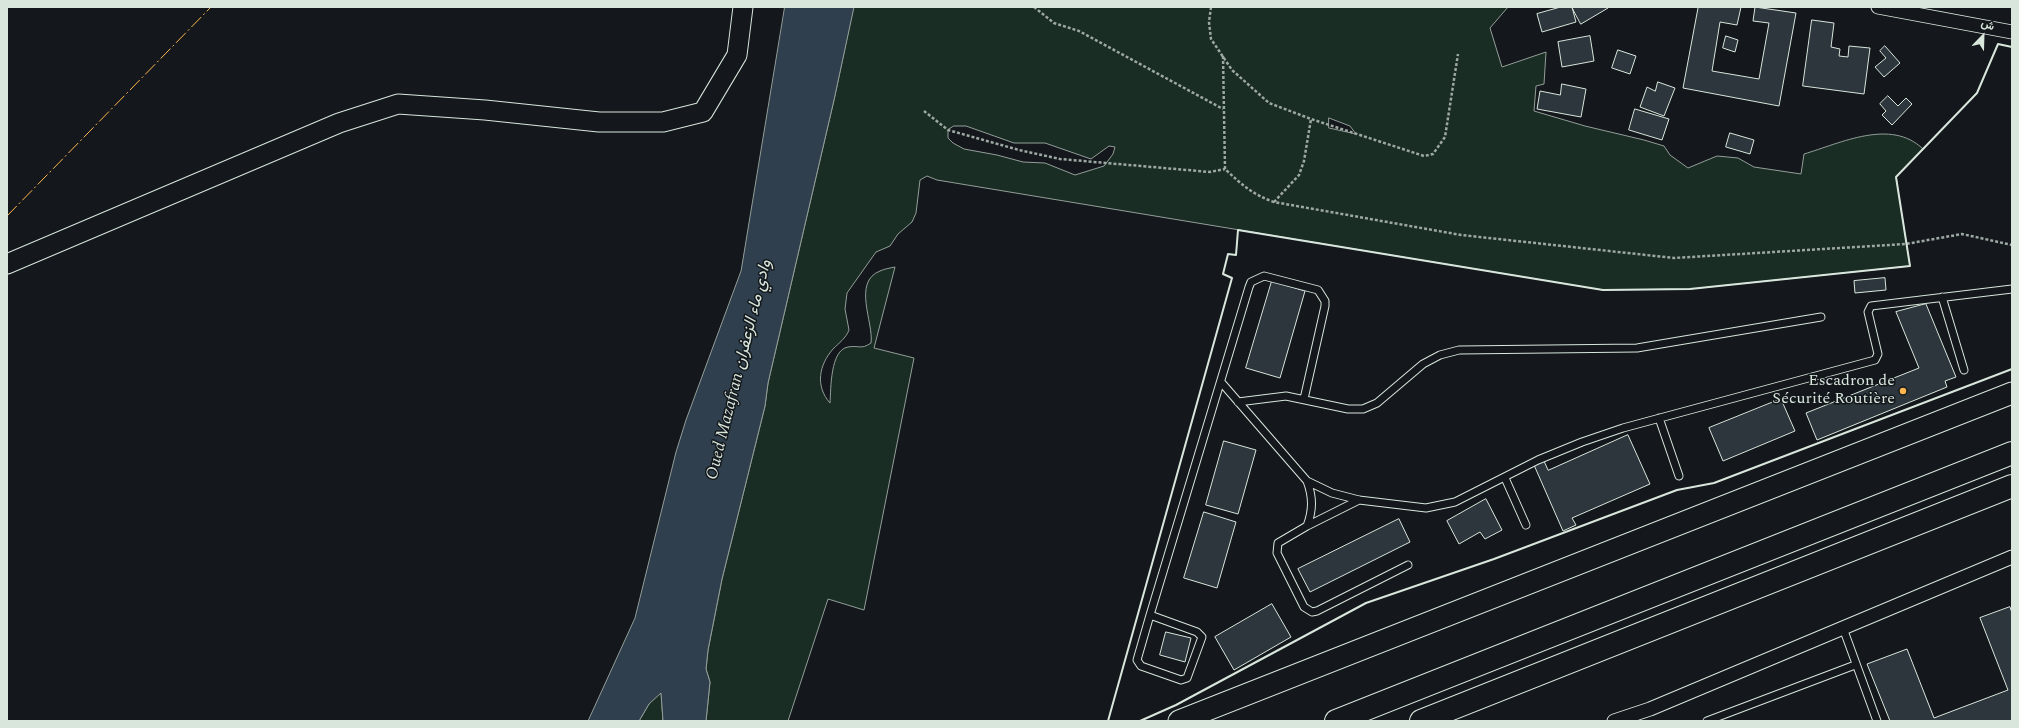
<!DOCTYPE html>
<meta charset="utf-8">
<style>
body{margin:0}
#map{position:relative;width:2019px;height:728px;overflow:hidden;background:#14181c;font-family:Spectral,Vazirmatn,serif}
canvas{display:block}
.frame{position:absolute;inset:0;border:8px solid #d8e6dc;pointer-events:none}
.north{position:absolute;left:1963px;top:16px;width:40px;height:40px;-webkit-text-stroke:3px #14181c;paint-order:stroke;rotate:23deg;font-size:11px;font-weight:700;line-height:16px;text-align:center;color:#d8e6dc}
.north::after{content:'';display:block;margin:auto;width:14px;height:18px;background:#d8e6dc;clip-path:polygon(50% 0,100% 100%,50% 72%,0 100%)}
</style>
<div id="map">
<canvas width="2019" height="728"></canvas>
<div class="frame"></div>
<div class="north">ش</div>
</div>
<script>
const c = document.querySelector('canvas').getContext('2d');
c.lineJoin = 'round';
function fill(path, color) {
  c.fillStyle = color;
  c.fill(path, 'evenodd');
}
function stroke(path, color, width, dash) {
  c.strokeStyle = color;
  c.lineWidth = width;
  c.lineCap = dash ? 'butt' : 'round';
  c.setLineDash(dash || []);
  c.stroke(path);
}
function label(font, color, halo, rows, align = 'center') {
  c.font = font + ' Spectral,Vazirmatn,serif';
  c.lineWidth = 3;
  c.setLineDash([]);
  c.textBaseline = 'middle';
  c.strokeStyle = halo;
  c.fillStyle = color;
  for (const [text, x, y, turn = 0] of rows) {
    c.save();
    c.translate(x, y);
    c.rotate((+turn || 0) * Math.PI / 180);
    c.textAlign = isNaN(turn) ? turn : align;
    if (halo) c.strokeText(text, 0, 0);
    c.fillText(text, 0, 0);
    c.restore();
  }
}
const green = new Path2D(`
 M854,7H1508L1490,28L1502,67L1546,52L1544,84L1536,86L1534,111L1585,126L1644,140L1664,146L1670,155L1688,168L1717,156L1738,158L1754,167L1801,174L1804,154C1841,143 1891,118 1923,149L1896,177L1910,266L1690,289L1603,290L937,180L927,176L920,180L916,213L912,222L898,234L890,246L876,252L847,293L845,309L849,330C846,338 839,343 833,349C819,365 815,386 830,403C831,389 830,350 848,347C859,345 861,350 871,343C874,323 852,282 880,271C884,269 890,268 895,267L874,348L914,358L864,610L828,599L788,721H706L710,682L706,669L708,650L722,579L765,406L768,383L834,100ZM1329,118L1350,126L1356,134L1329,128ZM954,126H966L1014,143H1045L1091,159L1109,146L1115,147L1113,154L1104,166L1075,175L1045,163L1023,162L997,155L964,149L953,143L948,138V130Z
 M661,692L663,721H639L649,704Z`);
fill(green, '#1a2d24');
stroke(green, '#939e99', 1);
const water = new Path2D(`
 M785,7H854L834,100L768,383L765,406L722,579L708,650L706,669L710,682L706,721H663L661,693L649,704L639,721H588L635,618L676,452L686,420L741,271Z`);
fill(water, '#2f3f4d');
stroke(water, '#939e99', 1);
const building = new Path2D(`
 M1561,7H1572L1576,22L1542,32L1537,14Z
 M1572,7H1607L1608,8L1581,24Z
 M1695,7H1741L1737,25L1720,22L1712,71L1759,79L1769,23L1753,21L1755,7L1796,13L1779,106L1683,88L1698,8Z
 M1812,20L1834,23L1831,47L1840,49L1839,56L1848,57L1849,46L1870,48L1864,94L1803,86Z
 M1590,36L1594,61L1562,67L1558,42Z
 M1726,36L1738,40L1735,52L1723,48Z
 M1885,46L1900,63L1884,77L1875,67L1886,58L1880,51Z
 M1618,50L1636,56L1630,74L1612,68Z
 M1658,82L1675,88L1664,116L1640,107L1647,87L1655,91Z
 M1562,84L1586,89L1581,117L1537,109L1540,91L1560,95Z
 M1888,96L1898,106L1906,98L1912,104L1892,125L1882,115L1886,111L1880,104Z
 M1635,109L1669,119L1662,140L1629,130Z
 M1730,133L1754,140L1750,154L1726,147Z
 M1885,278L1886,290L1855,293L1854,281Z
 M1272,281L1305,291L1280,378L1246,368Z
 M1926,304L1956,377L1945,381L1947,387L1817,440L1806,413L1919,368L1896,312Z
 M1781,399L1795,431L1723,461L1709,428Z
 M1628,435L1650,484L1572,518L1576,525L1563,531L1534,465L1544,461L1548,470Z
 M1224,441L1256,450L1238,514L1206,505Z
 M1486,499L1502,530L1485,539L1480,532L1459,544L1447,521Z
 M1204,512L1236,522L1217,588L1184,578Z
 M1399,519L1410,542L1310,592L1298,569Z
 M1272,604L1291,637L1234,670L1215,637Z
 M2010,607L2012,613V721H1890L1867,664L1907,649L1934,718L2008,690L1980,618Z
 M1166,632L1191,638L1185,662L1160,655Z`);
fill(building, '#2c363c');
stroke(building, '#d8e6dc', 1);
const lane = new Path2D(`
 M1942,297L1964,370
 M1221,382L1307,481L1332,493L1359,500L1426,508L1455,502L1538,460L1582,442L1623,428L1875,360L1878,354L1868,312L1871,306L2012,289
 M1238,402L1286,396L1348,409H1363L1377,403L1423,364L1440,355L1459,350L1637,348L1821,317
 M1659,418L1679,476
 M1505,478L1526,525
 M1359,500L1307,526L1278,543L1277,553L1304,607L1312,612L1317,611L1408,565
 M1307,526C1313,510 1313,497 1307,481
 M1150,615L1197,632L1202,637L1187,678L1181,680L1141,666L1137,660L1150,615L1249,287L1251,282L1264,276L1318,290L1325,301V306L1304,399
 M1843,628L1877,721
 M1707,721L1855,665`);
const street = new Path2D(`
 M1878,7L2012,32
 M1614,721L1650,709L2012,557`);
const secondary = new Path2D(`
 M7,264L339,123L398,104L485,110L599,122H663L703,112L737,55L743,7`);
const primary = new Path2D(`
 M1179,721L2012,393`);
const highway = new Path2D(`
 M1336,721L2012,453
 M1421,721L2012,486`);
stroke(lane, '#d8e6dc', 9);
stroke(street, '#d8e6dc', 15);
stroke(secondary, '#d8e6dc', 21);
stroke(primary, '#d8e6dc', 23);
stroke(highway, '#d8e6dc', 24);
stroke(new Path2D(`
 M1034,7L1054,23L1079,31L1223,109
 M1211,7L1209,22L1211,39L1232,70L1269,103L1311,119
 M1223,56L1225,169C1241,184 1253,195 1274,202L1461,235L1674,258L1906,244L1962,234L2012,245
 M924,111L948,130L1019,150L1060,159L1210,172L1225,169
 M1274,202L1299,175L1304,161L1311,119L1424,156L1433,154L1445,137L1458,54`), '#9da8a2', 2.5, [3, 2]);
stroke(lane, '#14181c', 7);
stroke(street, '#14181c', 13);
stroke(secondary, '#14181c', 19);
stroke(primary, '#14181c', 21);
stroke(highway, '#14181c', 22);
stroke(new Path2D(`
 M1108,721L1232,278L1223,274L1228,254L1236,255L1238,230L1603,290L1690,289L1910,266L1896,177L1977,93L1998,44L2012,47
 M1140,721L1176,705L1366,603L1494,559L1677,490L1714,483L2012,369`), '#d8e6dc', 2);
stroke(new Path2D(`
 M7,216L211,7`), '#ffb74d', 1, [14, 3, 2, 3]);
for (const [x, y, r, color] of [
 [1903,391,4,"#ffb74d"]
]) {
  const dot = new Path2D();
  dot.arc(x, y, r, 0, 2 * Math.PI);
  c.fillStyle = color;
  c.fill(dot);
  stroke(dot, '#14181c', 1.5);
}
label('16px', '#d8e6dc', '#14181c', [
 ["Escadron de",1895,382],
 ["Sécurité Routière",1895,400]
], 'right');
label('italic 17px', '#d8e6dc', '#14181c', [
 ["Oued Mazafran وادي ماء الزعفران",740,370,-76]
]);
</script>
